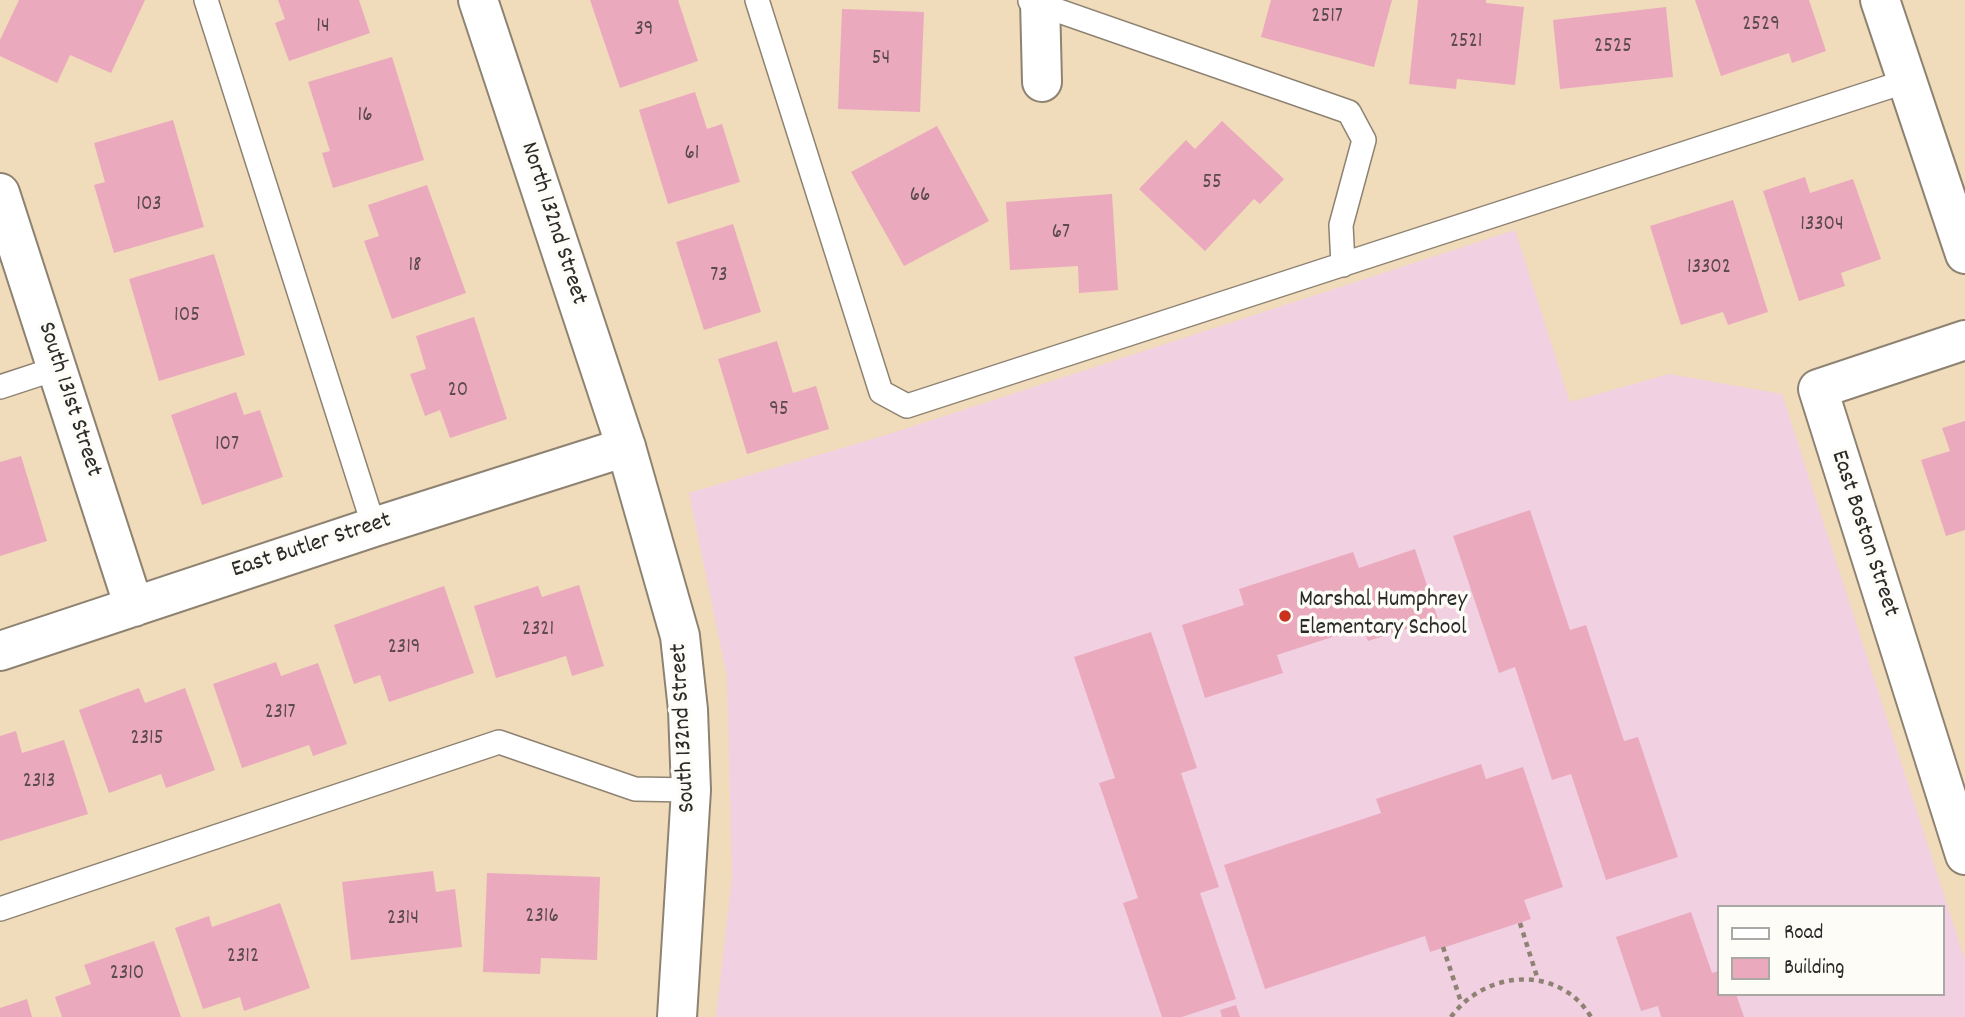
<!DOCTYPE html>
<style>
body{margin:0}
#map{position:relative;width:1965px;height:1017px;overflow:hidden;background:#f0dbba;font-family:Dekko,sans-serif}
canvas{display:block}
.legend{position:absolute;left:1717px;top:905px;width:228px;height:91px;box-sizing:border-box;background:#fdfcf7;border:2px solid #a9a8a5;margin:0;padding:9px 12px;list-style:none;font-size:21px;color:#2b2b2b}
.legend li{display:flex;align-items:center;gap:14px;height:35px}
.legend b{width:35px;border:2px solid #a9a8a5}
</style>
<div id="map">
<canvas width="1965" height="1017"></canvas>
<ul class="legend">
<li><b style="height:9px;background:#fff"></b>Road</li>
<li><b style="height:19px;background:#eba9be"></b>Building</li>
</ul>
</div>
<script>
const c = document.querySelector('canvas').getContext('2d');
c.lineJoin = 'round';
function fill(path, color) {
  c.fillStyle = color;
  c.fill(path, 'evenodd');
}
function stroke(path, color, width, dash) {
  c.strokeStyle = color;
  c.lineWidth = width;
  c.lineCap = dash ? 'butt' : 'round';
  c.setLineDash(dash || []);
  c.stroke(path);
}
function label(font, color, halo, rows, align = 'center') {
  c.font = font + ' Dekko,sans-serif';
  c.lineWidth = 7;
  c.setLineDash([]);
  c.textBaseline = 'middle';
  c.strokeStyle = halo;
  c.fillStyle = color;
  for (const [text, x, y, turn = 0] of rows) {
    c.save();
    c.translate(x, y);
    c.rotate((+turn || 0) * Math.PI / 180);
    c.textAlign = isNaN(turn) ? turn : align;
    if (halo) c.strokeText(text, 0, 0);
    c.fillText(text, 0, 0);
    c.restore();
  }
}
fill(new Path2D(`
 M1515,230L1570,402L1669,374L1782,394L1965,960V1017H716L732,877L727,677L689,493L883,436ZM1718,907H1942V994H1718Z`), '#f1d0e2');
fill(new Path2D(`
 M19,0H145L111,73L70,55L57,83L0,56V40Z
 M278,0H359L370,33L289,61L275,23L285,19Z
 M590,0H678L698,61L620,88Z
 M1271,0H1392L1374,67L1261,37Z
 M1418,0H1486V3L1524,7L1515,85L1457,79L1456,89L1409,84Z
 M1695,0H1809L1826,51L1792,63L1789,53L1721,76Z
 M1666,7L1673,77L1560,89L1553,20Z
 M842,9L924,12L920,112L838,109Z
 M392,57L424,160L333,188L322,153L330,151L308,82Z
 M695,92L707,129L722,124L740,182L668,204L639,110Z
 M173,120L204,227L114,253L94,185L105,182L94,143Z
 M1222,121L1284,179L1260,204L1254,199L1205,251L1139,189L1186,140L1195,149Z
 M937,126L989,221L904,266L851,172Z
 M1805,177L1810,193L1853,179L1881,259L1841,273L1845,286L1799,301L1763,191Z
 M427,185L466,293L392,319L364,241L379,236L368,205Z
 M1112,194L1118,290L1079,293L1078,266L1010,270L1006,202Z
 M1733,200L1768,312L1728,325L1723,312L1681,325L1650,226Z
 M733,224L761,312L704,330L676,242Z
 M214,254L245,355L159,381L129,279Z
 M474,317L507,419L450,438L440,410L425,416L410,374L426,369L416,336Z
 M777,341L793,393L816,386L829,429L747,454L718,359Z
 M236,392L244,415L260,410L283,477L202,505L171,415Z
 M1965,421V530L1946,536L1921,460L1950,451L1942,428Z
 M21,456L47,541L0,556V462Z
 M1530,510L1570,630L1586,625L1624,741L1638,737L1678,857L1606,880L1571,774L1552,780L1515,667L1499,673L1453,536Z
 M1415,549L1438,619L1368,641L1363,627L1277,655L1283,673L1205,698L1182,625L1244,605L1239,589L1353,552L1359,568Z
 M579,585L604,666L572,676L566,656L496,678L474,606L538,586L542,597Z
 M444,586L474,673L389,702L380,675L354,684L334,625Z
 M1151,632L1197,768L1181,773L1219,887L1200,893L1236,999L1182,1017H1162L1123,903L1138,898L1099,783L1115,778L1074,657Z
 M276,662L281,676L318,663L347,744L313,756L309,745L242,768L213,684Z
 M139,688L145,703L185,688L215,770L166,788L161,774L109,793L79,710Z
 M16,731L22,753L64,740L88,814L0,841V736Z
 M1481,764L1486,779L1523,767L1563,887L1524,900L1531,919L1430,952L1425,936L1265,989L1224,865L1381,813L1376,799Z
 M433,871L436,892L455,889L462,947L351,960L342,882Z
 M487,873L600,877L597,960L541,958L540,974L483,972Z
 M280,903L310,988L244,1011L240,997L203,1009L175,928L209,916L212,927Z
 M1691,912L1712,973L1718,971V994H1736L1744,1017H1661L1658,1006L1641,1011L1616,937Z
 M154,941L181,1017H62L55,997L91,984L84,965Z
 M27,999L32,1017H0V1008Z
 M1236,1005L1240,1017H1222L1220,1010Z`), '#eba9be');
const lane = new Path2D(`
 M206,0L374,527
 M757,0L881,392L907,406L1907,81
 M1030,1L1349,112L1364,140L1341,225L1343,265
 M0,387L58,368
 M0,909L499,742L635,789L691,790`);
const street = new Path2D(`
 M1040,0L1042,82
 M1880,0L1965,254
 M0,193L134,607
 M1965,340L1818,389L1965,855
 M0,651L374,527L626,447`);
const secondary = new Path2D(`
 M478,0L626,447L680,636L688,710L691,790L677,1017`);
stroke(lane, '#8e8372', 26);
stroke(street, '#8e8372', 42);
stroke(secondary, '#8e8372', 42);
stroke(new Path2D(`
 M1520,923L1538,980
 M1443,947L1461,1002
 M1451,1017C1485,970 1559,964 1591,1017`), '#8e8372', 4.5, [5, 5]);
stroke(lane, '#fff', 23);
stroke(street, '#fff', 38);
stroke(secondary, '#fff', 38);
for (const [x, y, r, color] of [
 [1285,616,7,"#c8321e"]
]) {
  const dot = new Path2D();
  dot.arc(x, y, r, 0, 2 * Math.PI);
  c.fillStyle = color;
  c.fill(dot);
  stroke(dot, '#fdfcf7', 2.5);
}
label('21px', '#5b4a50', null, [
 ["2517",1327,18],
 ["2529",1761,26],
 ["14",323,28],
 ["39",644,31],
 ["2521",1466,43],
 ["2525",1613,48],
 ["54",881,60],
 ["16",365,117],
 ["61",692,155],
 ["55",1212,184],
 ["66",920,197],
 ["103",149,206],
 ["13304",1822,226],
 ["67",1061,234],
 ["18",415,267],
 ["13302",1709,269],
 ["73",719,277],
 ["105",187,317],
 ["20",458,392],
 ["95",779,411],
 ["107",227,446],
 ["2321",538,631],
 ["2319",404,649],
 ["2317",280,714],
 ["2315",147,740],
 ["2313",39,783],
 ["2316",542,918],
 ["2314",403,920],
 ["2312",243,958],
 ["2310",127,975]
]);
label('24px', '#2b2b2b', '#fdfcf7', [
 ["North 132nd Street",552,224,72],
 ["South 131st Street",68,400,72],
 ["East Boston Street",1863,534,72],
 ["East Butler Street",312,547,-18],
 ["South 132nd Street",685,728,-93]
]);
label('24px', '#2b2b2b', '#fdfcf7', [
 ["Marshal Humphrey",1299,602],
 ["Elementary School",1299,630]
], 'left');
</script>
